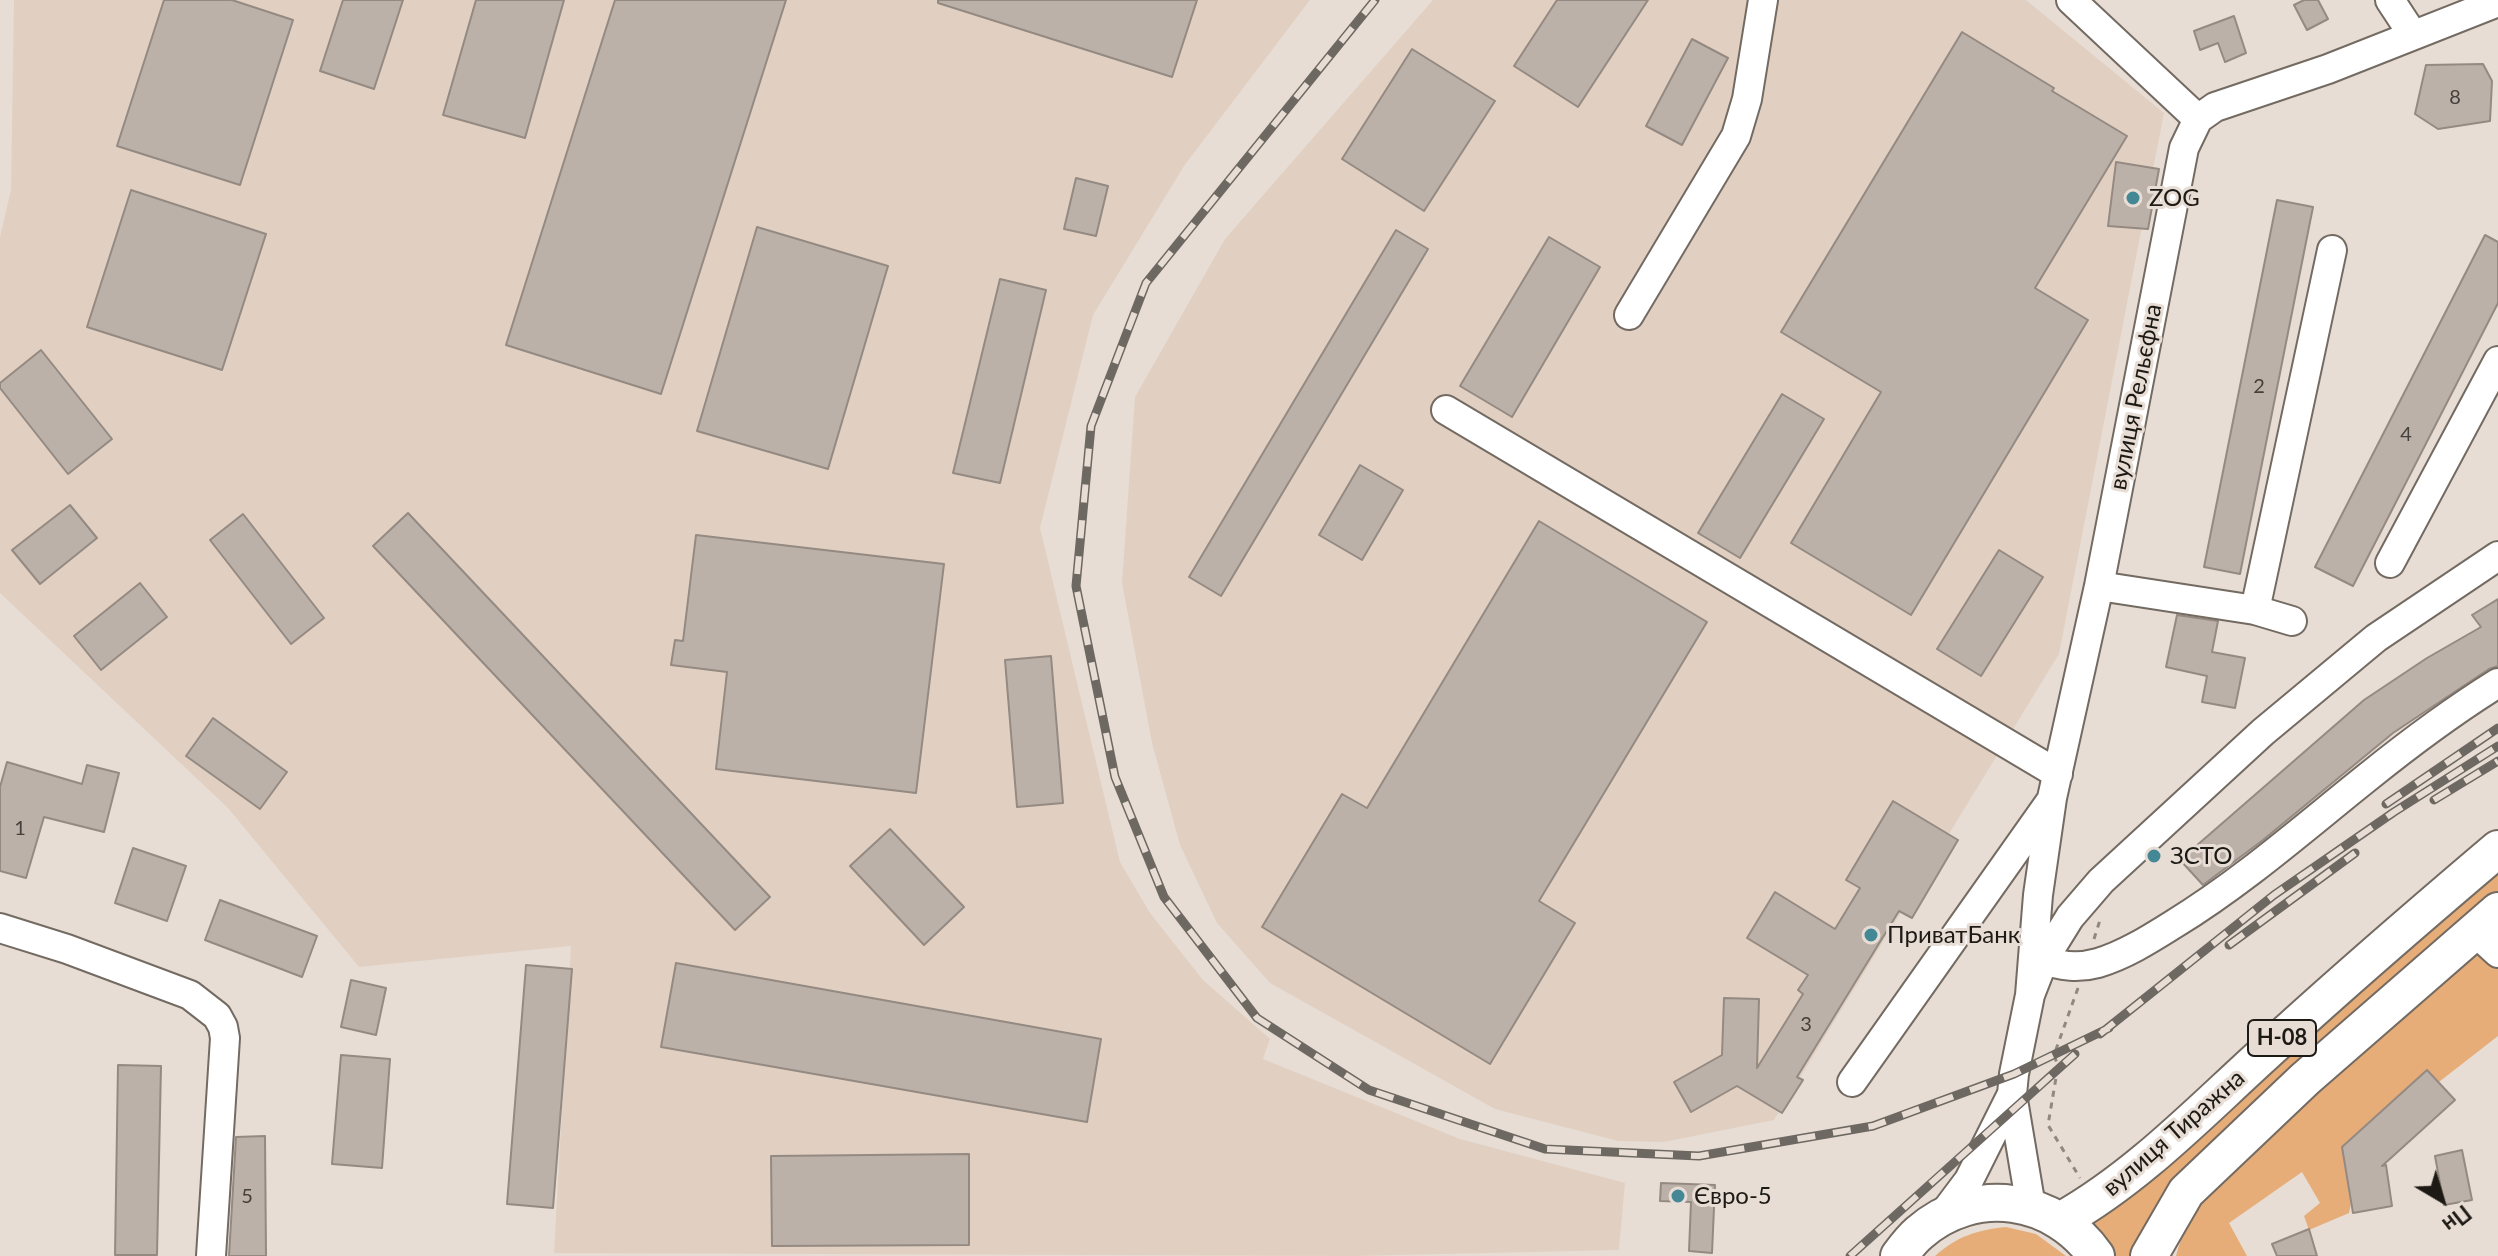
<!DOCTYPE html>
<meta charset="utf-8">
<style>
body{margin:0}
#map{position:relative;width:2498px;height:1256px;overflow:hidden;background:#e7ddd4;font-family:Lato,sans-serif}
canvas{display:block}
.north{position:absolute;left:2402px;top:1160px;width:80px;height:80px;-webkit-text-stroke:6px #e7ddd4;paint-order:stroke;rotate:142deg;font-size:22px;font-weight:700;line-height:32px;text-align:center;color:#1d1a16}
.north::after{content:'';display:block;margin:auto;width:28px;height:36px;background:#1d1a16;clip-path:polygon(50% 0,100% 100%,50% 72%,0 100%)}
</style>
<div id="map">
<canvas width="2498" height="1256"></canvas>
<div class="north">Пн</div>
</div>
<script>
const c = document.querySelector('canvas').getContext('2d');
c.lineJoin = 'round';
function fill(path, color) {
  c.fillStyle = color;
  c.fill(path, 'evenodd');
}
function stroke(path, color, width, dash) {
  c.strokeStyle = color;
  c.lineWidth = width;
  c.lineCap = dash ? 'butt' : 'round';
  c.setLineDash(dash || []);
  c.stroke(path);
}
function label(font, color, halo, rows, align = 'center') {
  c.font = font + ' Lato,sans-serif';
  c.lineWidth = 6;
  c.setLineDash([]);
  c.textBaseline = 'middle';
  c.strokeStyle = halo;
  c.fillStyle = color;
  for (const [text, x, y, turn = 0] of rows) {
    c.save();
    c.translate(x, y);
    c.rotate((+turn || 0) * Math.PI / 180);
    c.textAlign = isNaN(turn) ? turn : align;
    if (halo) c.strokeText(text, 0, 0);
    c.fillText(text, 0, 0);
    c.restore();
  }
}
fill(new Path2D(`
 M14,0H1310L1184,166L1093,315L1040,528L1120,862L1150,913L1203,980L1270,1039L1263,1059L1460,1139L1625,1183L1619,1250L1354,1256L554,1253L571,946L359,967L228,808L0,593V237L11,190Z
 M1433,0H2026L2164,113L2059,654L1774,1120L1664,1142L1618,1141L1495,1109L1270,983L1217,923L1180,845L1152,743L1122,583L1135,397L1225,239Z`), '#e1d0c2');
fill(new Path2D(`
 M2498,868V892L2182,1173L2156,1208L2132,1256H2109L2083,1220Z
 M2485,945L2498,957V1036L2408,1106L2354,1188L2349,1213L2309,1230L2304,1216L2320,1203L2302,1172L2229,1223L2247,1256H2176C2187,1214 2211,1187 2241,1157Z
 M2006,1227L2036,1234L2066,1256H1935C1957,1236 1978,1230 2006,1227Z`), '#e6ad79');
const building = new Path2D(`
 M164,0H232L293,20L240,185L117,146Z
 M343,0H403L374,89L320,71Z
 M476,0H564L525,138L443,115Z
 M615,0H786L661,394L506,345Z
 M938,0H1197L1172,77L938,3Z
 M1557,0H1648L1578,107L1514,66Z
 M2304,0H2318L2328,19L2307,30L2294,5Z
 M2234,16L2246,53L2225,62L2218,43L2200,50L2194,31Z
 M1962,32L2054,88L2052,91L2127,136L2035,288L2088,320L1911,615L1791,543L1881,392L1781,332Z
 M1692,39L1728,58L1682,145L1646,126Z
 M1412,49L1495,101L1424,211L1342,159Z
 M2483,64L2492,81L2490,121L2438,129L2415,114L2426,65Z
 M2116,162L2159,169L2148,229L2108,226Z
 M1076,178L1108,186L1096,236L1064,229Z
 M131,190L266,234L222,370L87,327Z
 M2277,200L2313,207L2240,574L2204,567Z
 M757,227L888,266L828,469L697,431Z
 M1396,230L1428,249L1221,596L1189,577Z
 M2485,235L2498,242V303L2353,586L2315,567Z
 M1549,237L1600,267L1512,417L1460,386Z
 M1000,279L1046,290L1000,483L953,473Z
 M41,350L112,439L68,474L0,388V383Z
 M1782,394L1824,419L1740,558L1698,533Z
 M1360,465L1403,490L1362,560L1319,535Z
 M70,505L97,538L40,584L12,550Z
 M408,513L770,897L735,930L373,546Z
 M243,514L324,618L291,644L210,540Z
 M1539,521L1707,622L1539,901L1575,923L1490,1064L1262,927L1342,794L1367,808Z
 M696,535L944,564L916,793L716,769L727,672L671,665L675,640L683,641Z
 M1999,550L2043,577L1981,676L1937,649Z
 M140,583L167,617L101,670L74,636Z
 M2498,599V666L2489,669L2393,733L2263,840L2203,885L2180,860L2364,700L2427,658L2481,627L2472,615Z
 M2177,615L2218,621L2212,652L2245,658L2235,708L2202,702L2207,676L2166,667Z
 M1051,656L1063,803L1017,807L1005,660Z
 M213,718L287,772L260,809L186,756Z
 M7,762L82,784L87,765L119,773L104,832L44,817L26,878L0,871V787Z
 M1893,801L1958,840L1912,918L1899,911L1797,1077L1803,1080L1782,1113L1737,1086L1691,1112L1674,1082L1722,1055L1724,998L1759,999L1757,1068L1803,994L1798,990L1808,975L1747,938L1775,892L1835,929L1860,888L1846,880Z
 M890,829L964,907L924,945L850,866Z
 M133,848L186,866L167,921L115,903Z
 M220,900L317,936L302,977L205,940Z
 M676,963L1101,1039L1087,1122L661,1047Z
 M526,965L572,969L553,1208L507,1204Z
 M351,980L386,988L376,1035L341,1027Z
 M341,1055L390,1059L382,1168L332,1164Z
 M118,1065L161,1066L157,1255H115Z
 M2427,1070L2455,1100L2382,1166L2386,1165L2392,1206L2353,1213L2342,1147Z
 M265,1136L266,1256H229L236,1137Z
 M2462,1150L2472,1200L2444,1205L2435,1156Z
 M969,1154V1245L772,1246L771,1156Z
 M1661,1183L1715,1185L1712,1253L1689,1251L1691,1202L1660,1201Z
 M2309,1229L2317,1256H2277L2272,1244Z`);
fill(building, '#bcb1a9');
stroke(building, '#948a82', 2);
const minor = new Path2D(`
 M2071,0L2198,119
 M2390,0L2413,35
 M1629,315L1736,136L1747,99L1763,0
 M1446,410L2058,774
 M2390,563L2498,361
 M2099,586L2255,610L2292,621
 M2255,610L2332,250
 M0,928L67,949L190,995L217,1016L223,1027L225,1038L211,1256
 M2474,931L2498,953
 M2044,959C2060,967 2080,968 2098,963C2125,955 2150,939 2174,924C2244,881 2305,827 2369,776C2410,743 2453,711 2498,683
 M2030,995L2038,895L2052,798L2099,586L2184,148L2198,119L2215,107L2328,69L2498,2
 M1852,1082L2050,802
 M2031,1207L2012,1094L2014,1074L2030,995L2044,959L2070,917L2101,881L2263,732L2376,638L2498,556
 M1942,1216L1969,1180L2012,1094`);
const major = new Path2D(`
 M2062,1220C2138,1177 2199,1113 2264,1054C2340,984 2419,916 2498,849
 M1899,1256C1905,1248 1912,1239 1919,1233C1975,1184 2055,1197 2096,1256
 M2149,1256L2186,1192L2305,1079L2498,911`);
stroke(minor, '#736a62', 32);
stroke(major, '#736a62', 40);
stroke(new Path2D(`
 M2094,939L2100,920
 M2078,988L2054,1055L2058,1066L2048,1125L2080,1178`), '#908982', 3, [6, 6]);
stroke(minor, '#fff', 28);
stroke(major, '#fff', 36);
const rail = new Path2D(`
 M1375,0L1146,283L1091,426L1076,586L1115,777L1164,897L1257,1018L1369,1090L1545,1149L1699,1156L1873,1126L2014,1074L2109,1028
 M2434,800L2498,761
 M2386,804L2498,728
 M2229,945L2355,853
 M2100,1034L2274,895L2394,812L2498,746
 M1850,1256L2075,1054`);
stroke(rail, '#6e6862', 9);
stroke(rail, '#e7ddd4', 6, [18]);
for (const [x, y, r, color] of [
 [2133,198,8,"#448896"],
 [2154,856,8,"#448896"],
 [1871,935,8,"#448896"],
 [1678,1196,8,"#448896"]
]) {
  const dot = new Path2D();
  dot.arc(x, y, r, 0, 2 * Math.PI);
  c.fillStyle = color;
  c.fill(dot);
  stroke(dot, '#e7ddd4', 3);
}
label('20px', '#45403b', null, [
 ["8",2455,98],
 ["2",2259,387],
 ["4",2406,435],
 ["1",20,829],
 ["3",1806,1025],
 ["5",247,1197]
]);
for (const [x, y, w] of [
 [2282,1038,68]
]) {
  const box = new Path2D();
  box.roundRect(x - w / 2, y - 18, w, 36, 6);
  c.fillStyle = '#e7ddd4';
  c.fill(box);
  stroke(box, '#1d1a16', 2);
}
label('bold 22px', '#1d1a16', null, [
 ["Н-08",2282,1038]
]);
label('24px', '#1d1a16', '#e7ddd4', [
 ["ZOG",2149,198],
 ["ЗСТО",2170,856],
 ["ПриватБанк",1887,935],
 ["Євро-5",1694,1196]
], 'left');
label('24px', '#1d1a16', '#e7ddd4', [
 ["вулиця Рельєфна",2136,397,-79],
 ["вулиця Тиражна",2174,1133,-41]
]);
</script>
